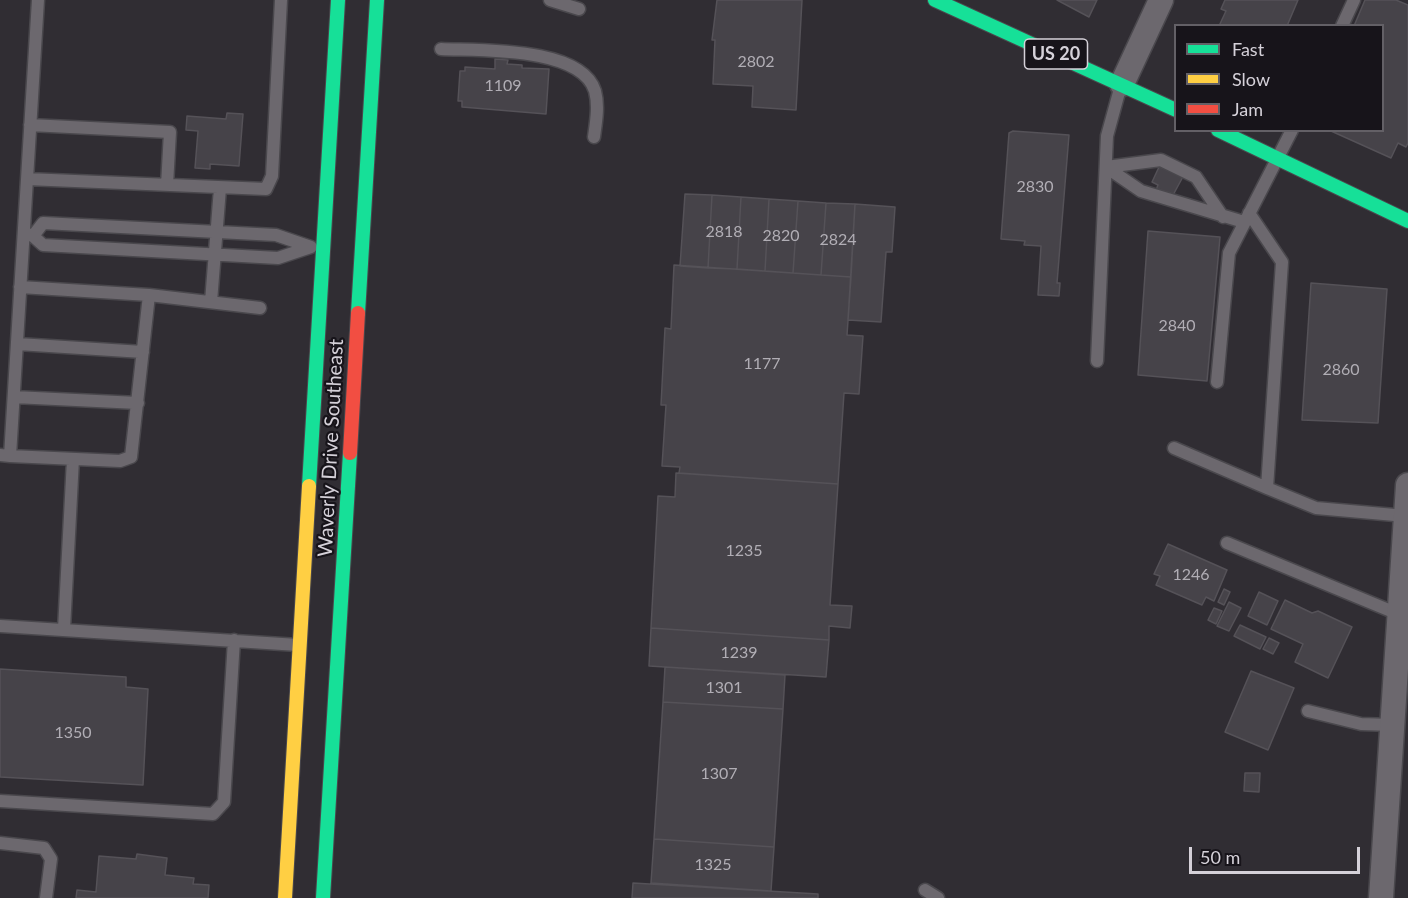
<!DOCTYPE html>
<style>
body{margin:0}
#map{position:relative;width:1408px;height:898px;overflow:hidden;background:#302d33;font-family:Lato,sans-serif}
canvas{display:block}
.legend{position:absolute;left:1174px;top:24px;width:210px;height:108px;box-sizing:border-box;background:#17141a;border:2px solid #636066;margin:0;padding:8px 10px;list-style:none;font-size:18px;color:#d5d1d9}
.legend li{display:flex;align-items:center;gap:12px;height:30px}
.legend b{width:30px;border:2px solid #636066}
.scale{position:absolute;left:1189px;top:847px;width:171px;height:27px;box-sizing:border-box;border:3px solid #d5d1d9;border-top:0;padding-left:8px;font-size:18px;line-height:21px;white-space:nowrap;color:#d5d1d9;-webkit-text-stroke:4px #17141a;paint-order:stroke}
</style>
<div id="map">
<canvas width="1408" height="898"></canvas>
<ul class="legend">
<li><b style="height:8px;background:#16e098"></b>Fast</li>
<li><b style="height:8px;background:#ffcf43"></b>Slow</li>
<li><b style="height:8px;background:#f24e42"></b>Jam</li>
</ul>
<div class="scale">50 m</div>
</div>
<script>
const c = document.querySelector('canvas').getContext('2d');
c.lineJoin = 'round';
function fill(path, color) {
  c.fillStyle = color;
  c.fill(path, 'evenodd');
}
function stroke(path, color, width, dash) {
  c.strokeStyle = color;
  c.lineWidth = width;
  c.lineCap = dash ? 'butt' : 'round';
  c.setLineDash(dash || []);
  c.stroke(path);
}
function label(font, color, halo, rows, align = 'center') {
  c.font = font + ' Lato,sans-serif';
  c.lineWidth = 4.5;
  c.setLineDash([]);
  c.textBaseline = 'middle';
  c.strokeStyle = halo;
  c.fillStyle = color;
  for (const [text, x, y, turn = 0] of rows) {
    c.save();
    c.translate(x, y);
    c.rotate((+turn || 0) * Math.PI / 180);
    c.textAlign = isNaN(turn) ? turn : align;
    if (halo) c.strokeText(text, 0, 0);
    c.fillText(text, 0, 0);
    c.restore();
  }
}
const building = new Path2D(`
 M717,0H802L796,110L752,107L753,86L713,84L715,40H712Z
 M1057,0H1097L1089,17Z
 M1225,0H1298L1287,26H1219L1226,11L1221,9Z
 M1365,0H1396L1408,5V143L1406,147L1398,143L1391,158L1331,131L1382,130V26H1354Z
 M495,59L508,60L507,64L522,65V68L549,69L546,114L462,107V101H458L460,71H465V67L495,69Z
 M227,113L243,114L239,166L210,164V169L195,168L198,131L186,130L187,116L226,119Z
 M1013,131L1069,135L1057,283H1060L1059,296L1038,295L1041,246L1024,245L1025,241L1001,239L1009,133Z
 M1159,167L1185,173L1172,197L1156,190L1158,185L1152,182Z
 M685,194L712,195L708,268L680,266Z
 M712,195L741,197L737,269L708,268Z
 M741,197L769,199L765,271L737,269Z
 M769,199L798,201L793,273L765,271Z
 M798,201L826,203L821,275L793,273Z
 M826,203L855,204L851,277L821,275Z
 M855,204L895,207L892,252H886L881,322L848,320Z
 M1148,231L1220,237L1207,381L1138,375Z
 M674,265L851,277L847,335L863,336L859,394L844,393L838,484L679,473L680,467L662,466L666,405H661L665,328L671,329Z
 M1311,283L1387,289L1378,423L1302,420Z
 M676,473L838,484L830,605L852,606L850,628L829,626V640L651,628L658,496L675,497Z
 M1168,544L1227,570L1214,601L1206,597L1202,605L1156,585L1160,576L1154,574Z
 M1224,589L1230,592L1224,605L1218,602Z
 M1259,592L1278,601L1267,625L1248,616Z
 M1285,600L1312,613L1318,611L1352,627L1328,678L1295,662L1303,644L1271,629Z
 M1229,602L1241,608L1229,631L1217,626Z
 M1214,608L1222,611L1216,624L1208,620Z
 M1240,625L1266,637L1260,649L1234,636Z
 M651,628L829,640L826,677L649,666Z
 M1269,638L1279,643L1273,654L1263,649Z
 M665,667L785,675L783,709L663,702Z
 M0,669L126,677V687L148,689L143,785L0,777Z
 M1251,671L1294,688L1268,750L1225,732Z
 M663,702L783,709L774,847L654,839Z
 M1245,773H1260L1259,792L1244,791Z
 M654,839L774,847L771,891L651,883Z
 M137,854L167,858L165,875L194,878L193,884L209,885L208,898H76L77,890L96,892L99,856L136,859Z
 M633,883L818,894V898H632Z`);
fill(building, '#464349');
stroke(building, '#555258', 1.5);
const lane = new Path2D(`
 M550,0L579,9
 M1342,26L1354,0
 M441,49C478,51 581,46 595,91C599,106 596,122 594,137
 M30,125L170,132L167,185
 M1106,167L1141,191L1244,222
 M1106,167L1161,160L1196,177L1223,217
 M27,179L266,189L272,176L281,0
 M24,233L33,236L43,245L278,258L311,247L276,235L43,223L33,236
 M20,287L149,295
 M211,302L220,188
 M18,344L143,352
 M1097,361L1107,136L1121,85
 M1217,382L1229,253L1292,130
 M14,397L138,403
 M1174,448L1267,488L1282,262L1249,213
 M0,455L10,456L38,0
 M10,456L120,461L131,457L149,295L260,308
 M1267,488L1316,508L1406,516
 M1227,543L1403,616
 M0,626L298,645
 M64,629L73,459
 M1308,711L1361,724L1392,725
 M0,801L213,814L224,802L234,640
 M0,843L44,848L51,859L46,898
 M925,890L938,898`);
const street = new Path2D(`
 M1122,84L1161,0
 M1381,898L1408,485`);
const fast = new Path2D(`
 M935,0L1176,110
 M1218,130L1408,221
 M358,313L377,0
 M309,486L338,0
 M323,898L350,453`);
const slow = new Path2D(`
 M285,898L309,486`);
const jam = new Path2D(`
 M350,453L358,313`);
stroke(lane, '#4a484d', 15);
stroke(street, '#4a484d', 27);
stroke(fast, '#4a484d', 16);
stroke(slow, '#4a484d', 16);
stroke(jam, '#4a484d', 16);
stroke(lane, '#6c686e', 12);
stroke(street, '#6c686e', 24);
stroke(fast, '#16e098', 14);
stroke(slow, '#ffcf43', 14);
stroke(jam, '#f24e42', 14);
label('16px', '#b1aeb5', null, [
 ["2802",756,62],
 ["1109",503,86],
 ["2830",1035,187],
 ["2818",724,232],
 ["2820",781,236],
 ["2824",838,240],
 ["2840",1177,326],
 ["1177",762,364],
 ["2860",1341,370],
 ["1235",744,551],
 ["1246",1191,575],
 ["1239",739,653],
 ["1301",724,688],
 ["1350",73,733],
 ["1307",719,774],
 ["1325",713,865]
]);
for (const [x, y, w] of [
 [1056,54,63]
]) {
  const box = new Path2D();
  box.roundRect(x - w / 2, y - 15, w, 30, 4.5);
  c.fillStyle = '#17141a';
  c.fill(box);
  stroke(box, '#d5d1d9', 1.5);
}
label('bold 18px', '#d5d1d9', null, [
 ["US 20",1056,54]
]);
label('20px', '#d5d1d9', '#17141a', [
 ["Waverly Drive Southeast",331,448,-87]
]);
</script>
